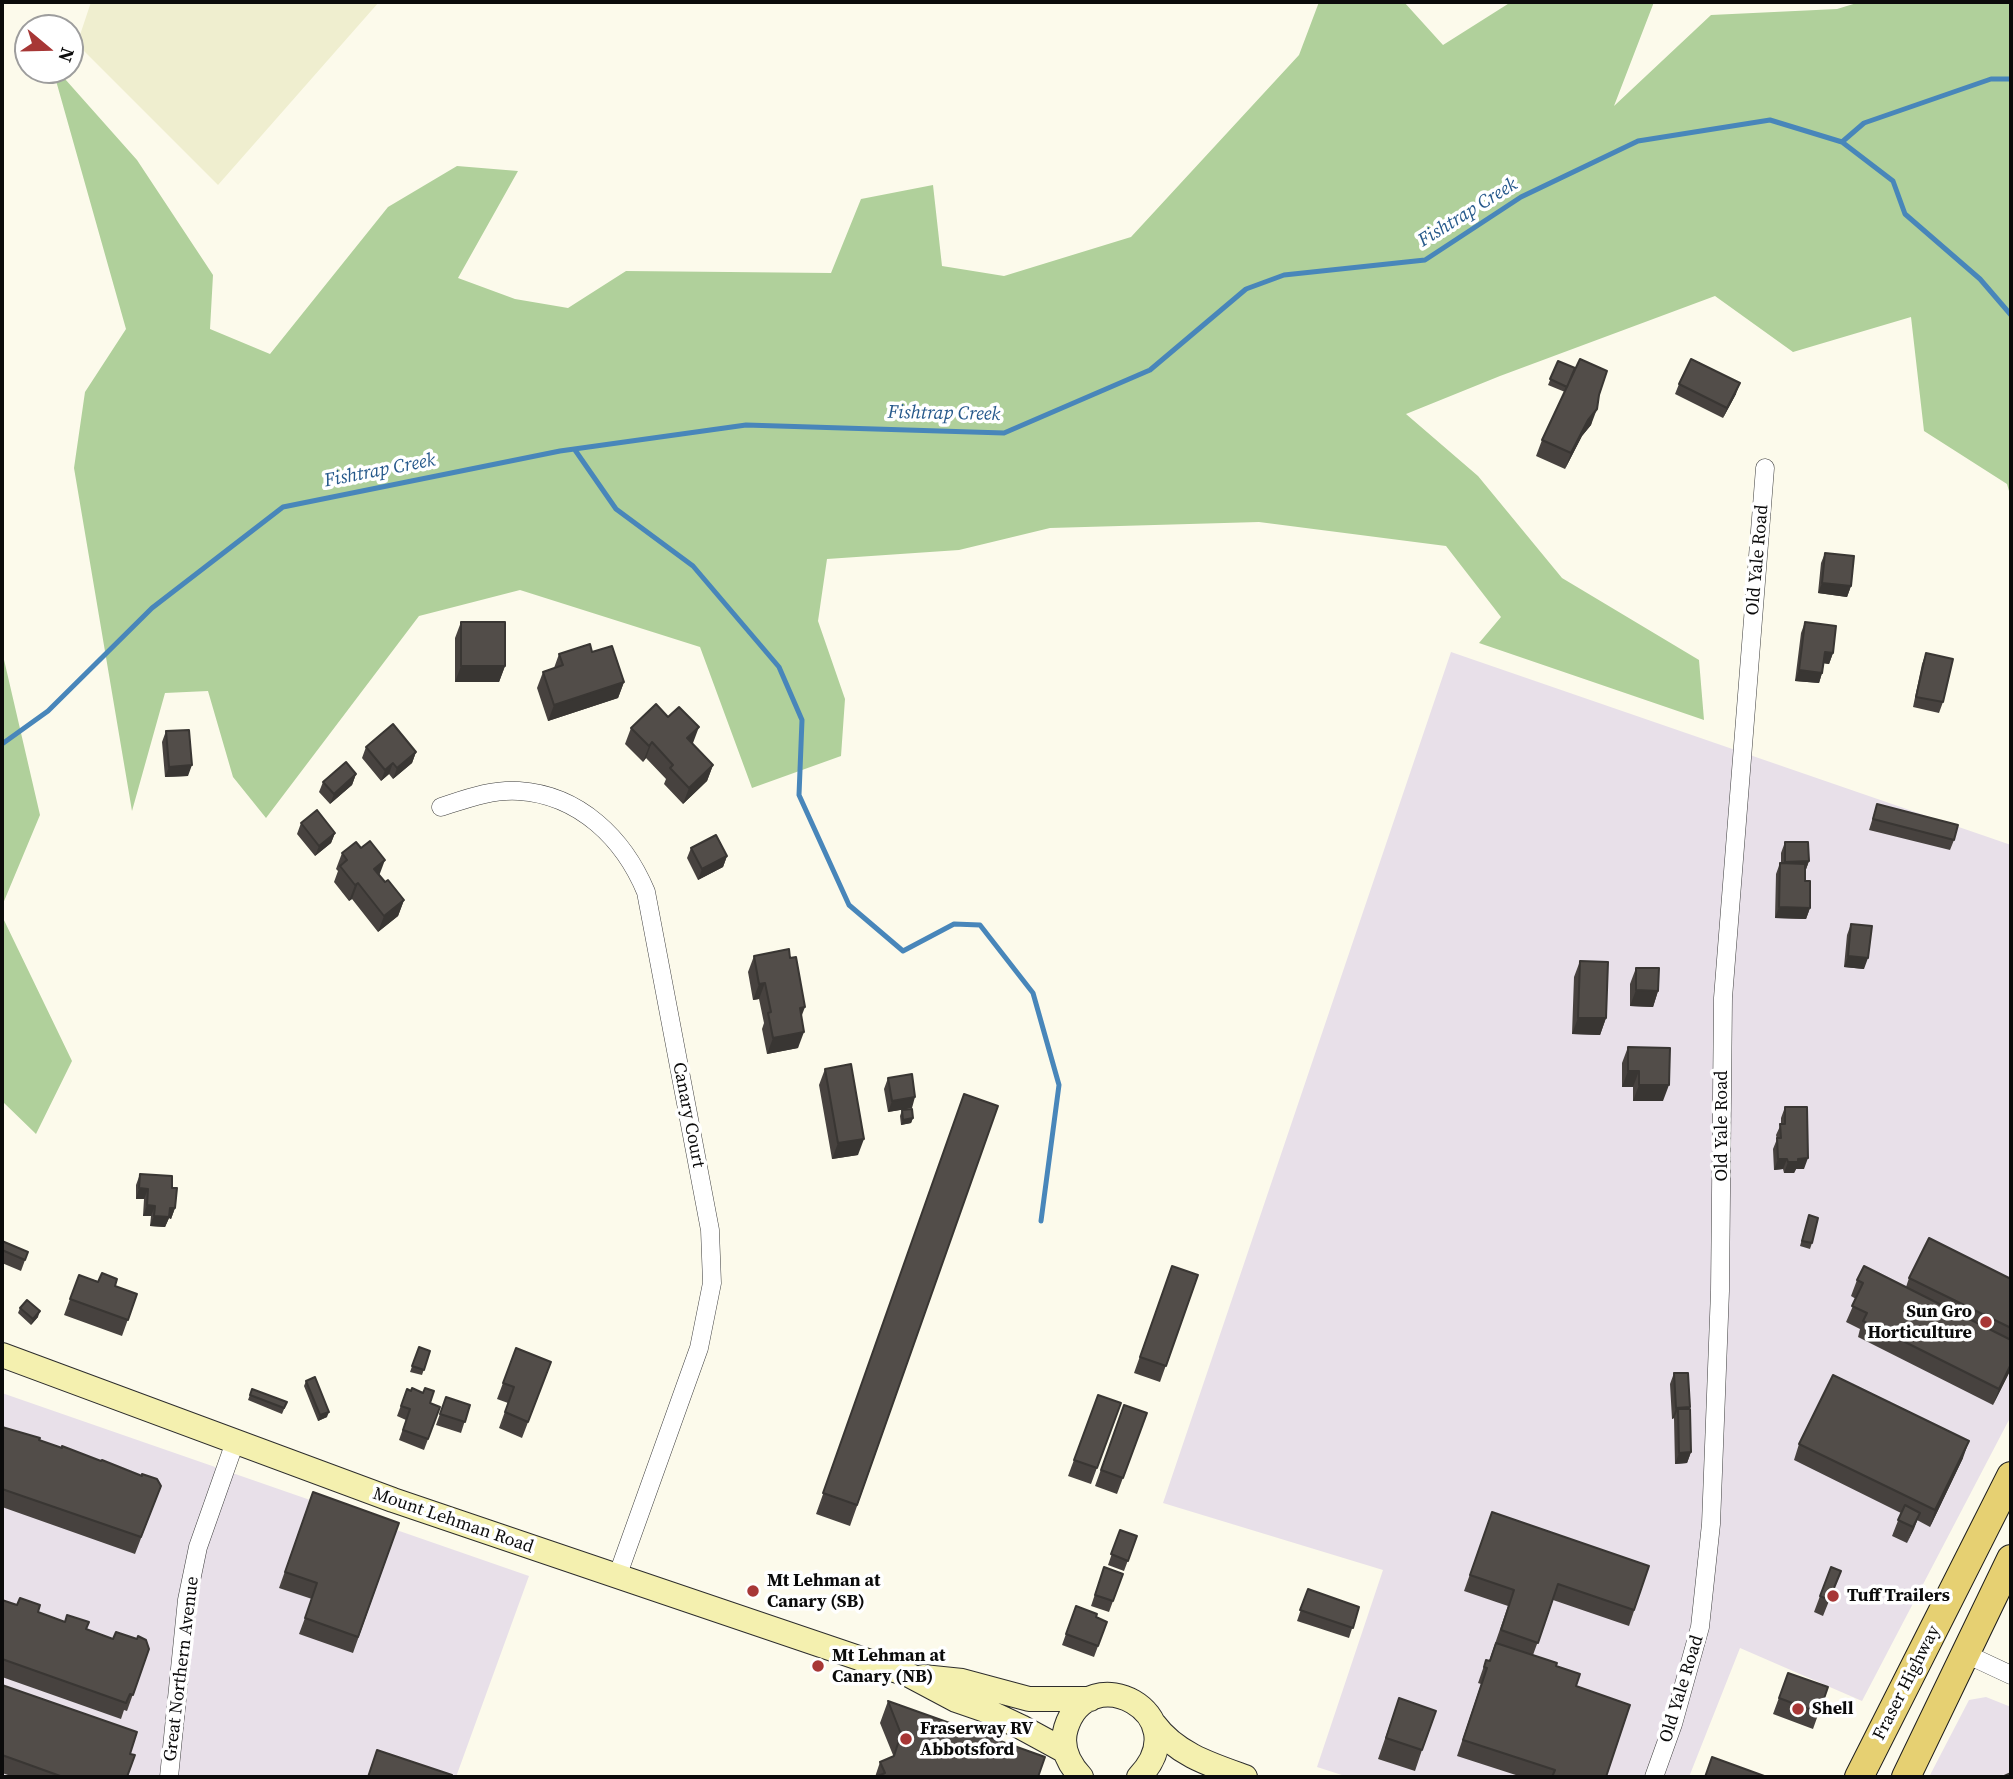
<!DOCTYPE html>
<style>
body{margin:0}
#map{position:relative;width:2013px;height:1779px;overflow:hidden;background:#fcfaeb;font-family:"Source Serif 4",serif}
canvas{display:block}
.frame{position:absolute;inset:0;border:4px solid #0b0b0b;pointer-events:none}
.north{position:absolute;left:14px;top:14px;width:70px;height:70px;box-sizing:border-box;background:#fff;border:2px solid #9d9d9d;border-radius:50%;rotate:109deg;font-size:19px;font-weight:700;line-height:28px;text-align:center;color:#0b0b0b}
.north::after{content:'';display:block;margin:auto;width:24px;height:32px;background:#a73736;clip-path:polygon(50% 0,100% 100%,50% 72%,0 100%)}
</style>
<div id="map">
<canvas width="2013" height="1779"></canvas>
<div class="frame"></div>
<div class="north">N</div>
</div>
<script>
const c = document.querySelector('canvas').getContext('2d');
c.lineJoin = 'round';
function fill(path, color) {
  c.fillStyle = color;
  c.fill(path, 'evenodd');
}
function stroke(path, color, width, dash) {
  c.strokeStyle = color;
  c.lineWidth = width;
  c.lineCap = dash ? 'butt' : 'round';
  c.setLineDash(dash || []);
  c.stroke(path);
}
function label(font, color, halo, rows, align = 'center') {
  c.font = font + ' "Source Serif 4",serif';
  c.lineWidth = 7;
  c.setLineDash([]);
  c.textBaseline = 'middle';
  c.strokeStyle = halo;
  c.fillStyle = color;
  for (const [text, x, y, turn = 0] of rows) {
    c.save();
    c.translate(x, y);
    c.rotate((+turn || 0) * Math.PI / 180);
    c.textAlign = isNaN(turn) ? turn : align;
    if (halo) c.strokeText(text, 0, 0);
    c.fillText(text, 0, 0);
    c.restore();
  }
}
fill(new Path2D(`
 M1451,652L2011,845V1416L1862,1701L1740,1648L1689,1777H1348L1317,1767L1383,1570L1163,1503Z
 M2,1393L529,1576L456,1777H2Z
 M1986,1697L2011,1707V1777H1929L1969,1700Z`), '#e8e0e9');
fill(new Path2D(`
 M91,2H379L218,185L77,44Z`), '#efeecf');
fill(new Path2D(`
 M1319,2H1404L1443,45L1511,2H1654L1614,106L1711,15L1837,9L1860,2H2011V498L2007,484L1924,431L1911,317L1793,352L1715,296L1500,376L1406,414L1478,476L1562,578L1699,660L1704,720L1479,643L1501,617L1446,546L1259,522L1050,528L959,550L827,559L818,621L845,699L841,756L752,788L700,647L520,590L419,616L266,818L233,777L208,691L165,693L132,811L74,468L85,392L126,329L53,70H57L137,160L213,275L210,329L270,354L388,207L457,166L518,171L458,278L515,299L568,308L626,271L831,273L861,199L933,185L942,266L1004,276L1131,237L1299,55Z
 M2,651L40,815L2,906Z
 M2,916L72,1061L36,1134L2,1101Z`), '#b0d09b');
stroke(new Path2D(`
 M1842,142L1864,123L1991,79H2011
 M575,450L616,509L693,566L779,667L802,720L799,795L849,905L903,951L954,924L980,925L1033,993L1059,1085L1041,1221
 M2,744L48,711L152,608L283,507L560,451L746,425L1004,433L1150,370L1246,289L1284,275L1425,260L1521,197L1638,141L1770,120L1842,142L1893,181L1905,214L1980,279L2011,315`), '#4886ba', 5);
const minor = new Path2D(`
 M441,807C466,799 492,789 519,791C580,795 624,839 646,892L710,1230L712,1283L699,1348L617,1577
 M1966,1654L2011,1675
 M169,1777L187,1600L198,1547L235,1442
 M1654,1777L1673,1724L1700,1627L1711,1524L1720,1291L1723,998L1765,468`);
const secondary = new Path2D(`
 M2,1355L393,1500L909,1675L956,1700L985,1710L1021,1727L1065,1751
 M923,1677L962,1681L1029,1699H1090
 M1154,1724C1176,1754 1211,1765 1245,1777
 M1081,1777C1068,1763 1060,1747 1066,1728C1088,1656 1199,1714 1139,1777`);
const primary = new Path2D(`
 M1859,1777L2011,1476
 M1906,1777L2011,1559`);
stroke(minor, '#3e3e3e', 19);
stroke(secondary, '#2d2d2d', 26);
stroke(primary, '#1c1c1c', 30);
stroke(minor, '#fff', 18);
stroke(secondary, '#f4f0af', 24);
stroke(primary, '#e6d072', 28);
fill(new Path2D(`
 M1558,361L1568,386L1598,395L1591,425L1582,436L1565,469L1536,456L1542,440L1565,392L1548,385Z
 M1679,384L1736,394L1723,418L1675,394Z
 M1825,553L1851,586L1847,597L1818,593L1821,563Z
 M461,622L505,666L499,682H455V638Z
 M1805,622L1833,653L1829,664L1824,663L1822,673L1819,683L1795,681L1801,633Z
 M592,652L624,682L618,698L548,721L537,688L543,672L554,668L559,654Z
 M1926,653L1943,702L1939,713L1913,707L1922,664Z
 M631,728L693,743L692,744L713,765L707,781L683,804L664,784L666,779L646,758L643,762L625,744Z
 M166,731L188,776L165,777L162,742Z
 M366,747L416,752L412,763L393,779L389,774L381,781L362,758Z
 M356,774L352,785L330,804L319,792L323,782Z
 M1877,804L1954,840L1950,850L1869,830Z
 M301,823L335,833L331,843L315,856L297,834Z
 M1785,842L1809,861L1805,872V881L1810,908L1806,919L1775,918L1776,874L1780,863H1781V853Z
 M691,848L727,856L723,867L698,880L687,858Z
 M342,853L380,876L385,882L404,900L398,916L378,932L352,899L349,901L334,882L338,871L336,869Z
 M1851,924L1864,969L1844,967L1847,935Z
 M754,956L801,1017L798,1048L767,1054L762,1029L764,1023L759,999L753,1000L748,972Z
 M1580,961L1606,1018L1600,1035L1572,1034L1574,977Z
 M1636,968L1658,991L1653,1007L1630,1006V984Z
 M1628,1047L1663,1101H1633V1087H1622V1063Z
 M825,1069L858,1155L832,1159L819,1085Z
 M888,1078L912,1108L888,1112L884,1089Z
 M964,1094L998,1106L850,1526L816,1514Z
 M1785,1107L1804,1169H1796L1794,1173H1784L1783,1169L1774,1170L1773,1149L1777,1139L1776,1135L1781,1124V1118Z
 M902,1110L913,1118L911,1123L901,1125L900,1116Z
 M140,1174L172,1188L175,1208L171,1219L169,1218L165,1227L150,1226L151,1216H143L144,1199H136V1185Z
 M1809,1215L1812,1243L1810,1249L1800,1246Z
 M2,1241L28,1252L21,1271L2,1263Z
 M1172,1266L1198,1275L1160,1382L1134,1373Z
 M79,1275L137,1294L122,1336L64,1315Z
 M1909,1278L2011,1279V1369L1993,1405L1858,1337L1860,1329L1846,1322L1856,1299L1851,1296L1857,1280L1906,1287Z
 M20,1308L38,1317L31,1325L18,1313Z
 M419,1347L430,1351L422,1375L410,1372Z
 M516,1348L551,1362L522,1438L499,1428L508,1403L497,1399Z
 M1674,1373L1690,1407L1691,1452L1687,1463L1675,1464L1674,1418L1672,1419L1670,1384Z
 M306,1381L327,1417L318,1421L304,1386Z
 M252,1389L287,1402L282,1414L248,1400Z
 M407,1389L430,1403L440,1407L424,1450L399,1440L406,1420L397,1416Z
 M1098,1395L1121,1403L1091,1484L1068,1476Z
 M446,1397L470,1405L461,1433L436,1425Z
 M1124,1405L1147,1413L1117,1494L1095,1486Z
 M2,1427L142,1476L161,1486L135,1554L2,1507Z
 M1799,1444L1963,1458L1930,1527L1917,1520L1907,1543L1892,1536L1901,1513L1794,1460Z
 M313,1492L399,1523L353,1653L299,1634L312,1599L279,1588Z
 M1492,1512L1649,1566L1629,1626L1553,1600L1533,1655L1556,1666L1576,1686L1606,1777H1522L1457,1756L1481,1684L1478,1683L1486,1660L1489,1661L1508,1606L1464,1591Z
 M1120,1530L1137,1536L1124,1571L1108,1565Z
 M1104,1567L1123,1574L1109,1612L1091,1606Z
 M1841,1571L1823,1616L1814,1612L1820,1596Z
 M1308,1589L1359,1607L1349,1638L1297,1621Z
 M2,1600L113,1639L149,1649L127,1711L124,1710L121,1719L2,1677Z
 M1076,1606L1096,1617L1107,1622L1094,1657L1062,1645Z
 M1788,1673L1828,1687L1813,1729L1773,1714Z
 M2,1685L130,1754L127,1777H14L2,1773Z
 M1399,1698L1422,1750L1415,1771L1378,1759Z
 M888,1701L1038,1777H875L880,1762L893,1757V1755L880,1723Z`), '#47423f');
fill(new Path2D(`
 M1740,383L1736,394L1723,418L1727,408Z
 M1597,409L1591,425L1582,436L1565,469L1571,453L1588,420Z
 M1822,583L1851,586L1847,597L1818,593Z
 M1825,652L1833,653L1829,664L1821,663Z
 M461,666H505L499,682H455Z
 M1799,670L1822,673L1819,683L1795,681Z
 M624,682L618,698L548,721L554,705Z
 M699,727L693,743L681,754L687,738Z
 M652,742L646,758L643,762L649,746Z
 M416,752L412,763L393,779L397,768Z
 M393,763L389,774L381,781L385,770Z
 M192,765L188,776L165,777L169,767Z
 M713,765L707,781L683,804L689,788Z
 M356,774L352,785L330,804L334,794Z
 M335,833L331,843L315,856L319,846Z
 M727,856L723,867L698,880L702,869Z
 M385,860L379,876L374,869Z
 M1809,861L1805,872H1781L1785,862Z
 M358,883L352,899L349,901L355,885Z
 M404,900L398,916L378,932L384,916Z
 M1779,907L1810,908L1806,919L1775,918Z
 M1848,956L1868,958L1864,969L1844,967Z
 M765,983L759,999L753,1000L759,984Z
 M1636,990L1658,991L1653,1007L1630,1006Z
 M805,1007L799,1023L800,1008Z
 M1578,1018H1606L1600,1035L1572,1034Z
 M804,1032L798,1048L767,1054L773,1038Z
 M1628,1071H1639L1633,1087H1622Z
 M1639,1085H1669L1663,1101H1633Z
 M915,1097L912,1108L888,1112L892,1101Z
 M913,1118L911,1123L901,1125L903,1120Z
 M864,1139L858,1155L832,1159L838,1143Z
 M1808,1158L1804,1169H1796L1794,1173H1784L1788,1162L1798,1159Z
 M1778,1159H1787L1783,1169L1774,1170Z
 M139,1188L148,1189L144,1199H136Z
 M147,1205L155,1206L151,1216H143Z
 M170,1208H175L171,1219L169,1218L165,1227L150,1226L154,1216Z
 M40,1311L38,1317L31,1325L33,1319Z
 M2011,1364V1369L1993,1405L1999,1389Z
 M1690,1407L1686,1418L1678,1409L1674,1418L1672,1419L1676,1408Z
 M329,1412L327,1417L318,1421L320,1415Z
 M1969,1441L1963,1458L1930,1527L1935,1510Z
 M1691,1452L1687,1463L1675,1464L1679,1453Z
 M1920,1513L1914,1529L1907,1543L1913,1527Z`), '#393633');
const building = new Path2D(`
 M1580,359L1607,371L1599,395L1597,409L1588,420L1571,453L1542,440Z
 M1691,359L1740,383L1727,408L1679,384Z
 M1558,361L1575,368L1567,387L1550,379Z
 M1825,553L1854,556L1851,586L1822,583Z
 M461,622H505V666H461Z
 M1805,622L1836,626L1833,653L1825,652L1822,673L1799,670Z
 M590,644L592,652L612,646L624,682L554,705L543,672L563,665L559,654Z
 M1926,653L1953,659L1943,702L1916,697Z
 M656,704L668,717L679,707L699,727L687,738L713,765L689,788L670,768L673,765L652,742L649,746L631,728Z
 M393,724L416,752L397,768L393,763L385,770L366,747Z
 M189,730L192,765L169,767L166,731Z
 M346,762L356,774L334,794L323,782Z
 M1877,804L1958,825L1954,840L1873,819Z
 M317,810L335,833L319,846L301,823Z
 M716,835L727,856L702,869L691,848Z
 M370,841L385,860L374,869L385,882L388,880L404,900L384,916L358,883L355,885L340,866L347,860L342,853L356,842L361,848Z
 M1785,842H1808L1809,861L1785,862Z
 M1780,863L1805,864V881H1810V908L1779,907Z
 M1851,924L1872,926L1868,958L1848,956Z
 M789,949L790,958L796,957L805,1007L800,1008L804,1032L773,1038L768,1013L771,1012L765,983L759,984L754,956Z
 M1580,961L1608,962L1606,1018H1578Z
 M1636,968H1659L1658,991L1636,990Z
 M1628,1047L1670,1048L1669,1085H1639V1071H1628Z
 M851,1064L864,1139L838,1143L825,1069Z
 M912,1074L915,1097L892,1101L888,1078Z
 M964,1094L998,1106L857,1505L823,1493Z
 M1785,1107H1807L1808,1158L1798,1159V1162H1788L1787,1159H1778L1777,1138H1781L1780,1124H1785Z
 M912,1109L913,1118L903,1120L902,1110Z
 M140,1174L172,1176V1188H177L175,1208H170L169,1217L154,1216L155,1206L147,1205L148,1189L139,1188Z
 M1809,1215L1818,1218L1812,1243L1802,1241Z
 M1929,1238L2011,1279V1328L1909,1278Z
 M2,1241L28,1252L25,1260L2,1250Z
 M1172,1266L1198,1275L1166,1366L1140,1357Z
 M1864,1266L2011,1340V1364L1999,1389L1863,1321L1867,1313L1852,1306L1863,1283L1857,1280Z
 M102,1273L117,1279L115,1286L137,1294L128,1320L70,1299L79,1275L98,1282Z
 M27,1300L40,1311L33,1319L20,1308Z
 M419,1347L430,1351L424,1370L412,1366Z
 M516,1348L551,1362L528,1422L505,1412L514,1387L503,1383Z
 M1674,1373H1688L1690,1407L1676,1408Z
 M1833,1375L1969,1441L1935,1510L1799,1444Z
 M315,1377L329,1412L320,1415L306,1381Z
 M412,1388L423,1393L425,1388L434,1391L430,1403L440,1407L428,1439L403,1430L410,1409L401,1406L407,1389L411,1391Z
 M252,1389L287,1402L284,1408L250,1395Z
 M1098,1395L1121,1403L1097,1468L1074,1460Z
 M446,1397L470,1405L465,1422L440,1414Z
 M1124,1405L1147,1413L1123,1478L1101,1470Z
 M1678,1409H1690L1691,1452L1679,1453Z
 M2,1427L40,1438L39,1440L62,1448V1446L101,1461L102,1460L142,1476V1474L157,1479L161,1486L141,1537L2,1489Z
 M313,1492L399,1523L358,1637L305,1618L317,1583L285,1572Z
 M1905,1505L1920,1513L1913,1527L1898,1520Z
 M1492,1512L1649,1566L1634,1610L1558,1584L1538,1643L1501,1630L1514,1590L1470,1575Z
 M1120,1530L1137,1536L1128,1561L1111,1554Z
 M1104,1567L1123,1574L1113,1601L1095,1595Z
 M1831,1567L1841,1571L1829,1600L1820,1596Z
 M1308,1589L1359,1607L1353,1628L1300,1610Z
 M20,1598L40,1605L38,1612L65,1622L67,1615L89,1622L86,1629L113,1639L116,1632L137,1639L138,1636L146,1640L149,1649L133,1695L130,1694L126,1703L2,1659V1600L17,1605Z
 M1076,1606L1097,1614L1096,1617L1107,1622L1098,1646L1066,1634Z
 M1496,1643L1557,1663L1556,1666L1580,1674L1576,1686L1630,1705L1606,1777H1552L1555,1770L1463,1740L1487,1668L1484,1667L1486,1660L1490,1661Z
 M1788,1673L1828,1687L1819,1713L1779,1698Z
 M2,1685L137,1732L130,1754L135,1755L127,1777H63L2,1755Z
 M1399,1698L1436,1711L1422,1750L1386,1738Z
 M888,1701L1045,1757L1038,1777H876L885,1773L880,1762L894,1756L901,1734Z
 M377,1750L452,1775V1777H368Z
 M1712,1757L1767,1777H1705Z
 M2011,1773V1777H2002Z`);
fill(building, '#524d49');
stroke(building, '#393633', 2);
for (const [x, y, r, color] of [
 [1986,1322,7,"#a73736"],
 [753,1591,7,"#a73736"],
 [1833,1596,7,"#a73736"],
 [818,1666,7,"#a73736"],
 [1798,1709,7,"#a73736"],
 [906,1739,7,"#a73736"]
]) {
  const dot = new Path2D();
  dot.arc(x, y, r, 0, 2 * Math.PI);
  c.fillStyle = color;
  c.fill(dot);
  stroke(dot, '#fff', 2.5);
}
label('18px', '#0b0b0b', '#fff', [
 ["Old Yale Road",1758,560,-85],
 ["Canary Court",688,1115,79],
 ["Old Yale Road",1722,1126,-90],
 ["Mount Lehman Road",453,1521,19],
 ["Great Northern Avenue",182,1669,-83],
 ["Fraser Highway",1907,1683,-63],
 ["Old Yale Road",1682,1689,-73]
]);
label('bold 18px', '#0b0b0b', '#fff', [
 ["Sun Gro",1972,1312,"right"],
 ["Horticulture",1972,1333,"right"],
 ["Mt Lehman at",767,1581],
 ["Canary (SB)",767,1602],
 ["Tuff Trailers",1847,1596],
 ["Mt Lehman at",832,1656],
 ["Canary (NB)",832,1677],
 ["Shell",1812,1709],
 ["Fraserway RV",920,1729],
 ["Abbotsford",920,1750]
], 'left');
label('italic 19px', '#26598b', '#fff', [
 ["Fishtrap Creek",1468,213,-32],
 ["Fishtrap Creek",944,414,1],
 ["Fishtrap Creek",380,471,-11]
]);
</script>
